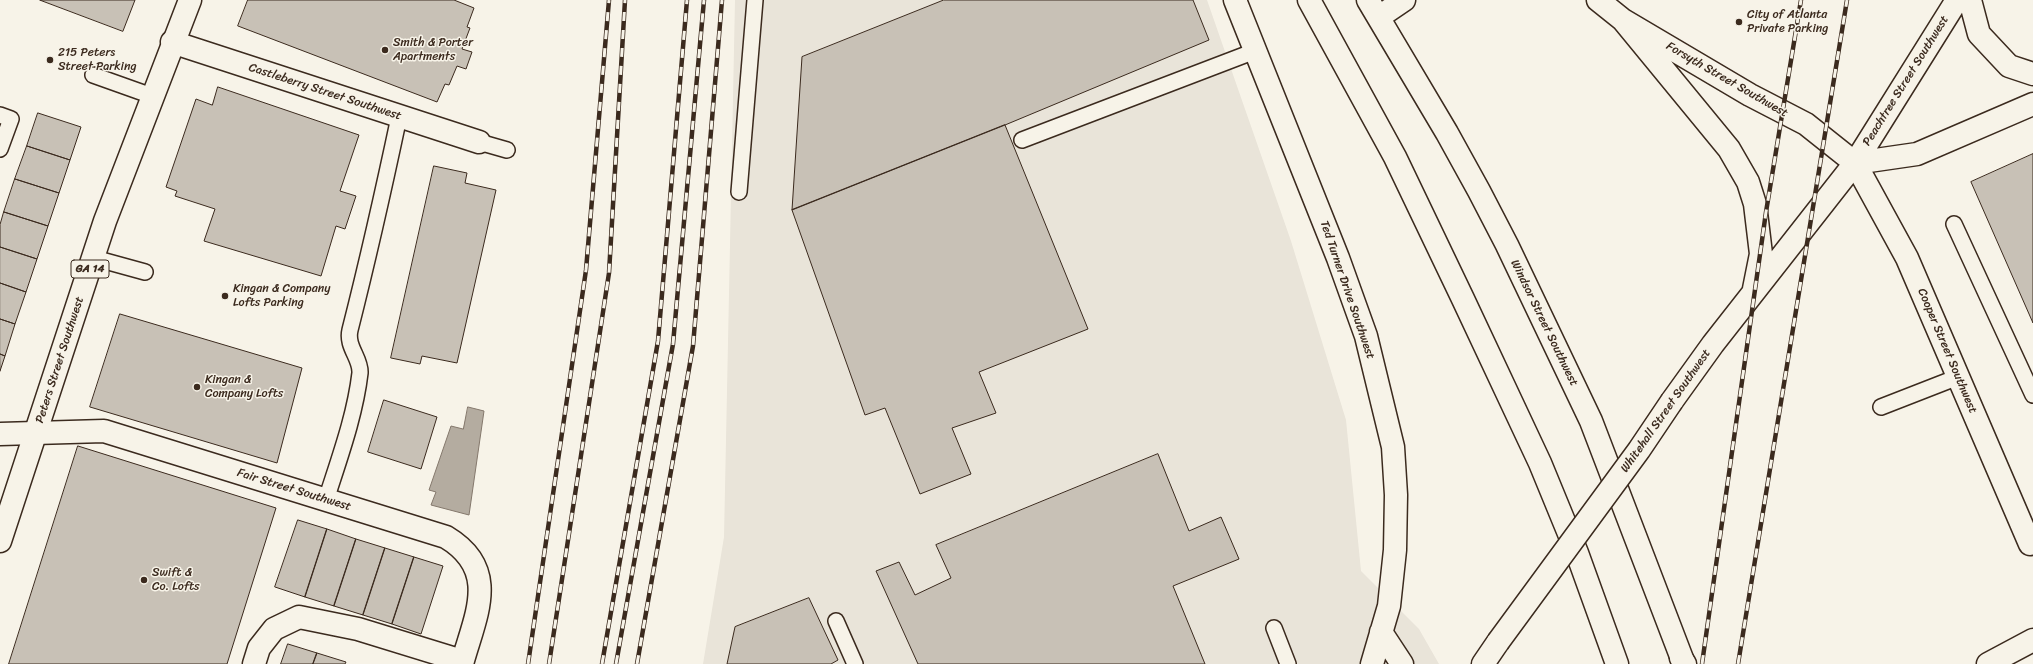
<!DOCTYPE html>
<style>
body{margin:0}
canvas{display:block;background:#f7f3e8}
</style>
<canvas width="2033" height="664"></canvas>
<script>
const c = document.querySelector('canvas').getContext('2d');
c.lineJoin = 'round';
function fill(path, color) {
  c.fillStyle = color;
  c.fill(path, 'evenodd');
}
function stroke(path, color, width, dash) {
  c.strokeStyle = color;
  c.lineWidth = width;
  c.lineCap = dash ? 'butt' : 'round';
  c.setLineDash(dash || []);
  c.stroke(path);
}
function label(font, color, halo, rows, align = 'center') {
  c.font = font + ' Sriracha,sans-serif';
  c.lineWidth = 3;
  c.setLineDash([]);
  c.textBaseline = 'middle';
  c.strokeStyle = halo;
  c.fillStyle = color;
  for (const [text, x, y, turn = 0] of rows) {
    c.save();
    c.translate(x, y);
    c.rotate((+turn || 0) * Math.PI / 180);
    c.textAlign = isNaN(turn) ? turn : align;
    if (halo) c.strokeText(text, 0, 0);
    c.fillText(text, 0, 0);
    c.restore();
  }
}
fill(new Path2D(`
 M735,0H1207L1291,241L1346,420L1361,571L1419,629L1439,664H703L724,537Z`), '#e9e4d9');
const water = new Path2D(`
 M468,407L484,411L469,515L431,505L436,492L429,490L451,426L463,429Z`);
fill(water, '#b4aca0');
stroke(water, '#84786c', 1);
const building = new Path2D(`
 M40,0H135L123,31Z
 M248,0H454L474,8L467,27L470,28L462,49L472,52L466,69L457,66L449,85L445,84L437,102L238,26Z
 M944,0H1193L1209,40L1005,125L792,210L802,57Z
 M218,87L359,135L340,191L356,196L345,229L336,226L321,276L204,241L215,209L175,196L177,191L166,187L196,99L212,105Z
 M38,113L81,127L70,160L27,146Z
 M1005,125L1088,329L979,372L996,413L952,428L971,474L920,494L885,408L865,415L792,210Z
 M27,146L70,160L59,193L15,179Z
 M2033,154V323L1971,182Z
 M434,166L467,173L465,183L496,190L457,363L422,356L420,364L391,358Z
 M15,179L59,193L48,226L4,212Z
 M4,212L48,226L37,259L0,247V225Z
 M0,247L37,259L26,292L0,283Z
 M0,283L26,292L15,324L0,319Z
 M120,314L302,368L277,463L90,407Z
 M0,319L15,324L5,356L0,354Z
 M0,354L5,356L0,371Z
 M384,400L437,417L421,469L368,452Z
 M78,446L276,508L227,664H9Z
 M1158,454L1189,531L1221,517L1239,559L1173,586L1205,664H918L876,571L899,562L915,595L951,578L936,545Z
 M298,520L327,529L305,597L275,587Z
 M327,529L356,539L334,606L305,597Z
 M356,539L385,548L363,615L334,606Z
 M385,548L414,557L392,624L363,615Z
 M414,557L443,566L421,634L392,624Z
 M809,598L838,660L831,664H727L735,627Z
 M288,644L317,653L313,664H281Z
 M317,653L346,662L345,664H313Z`);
fill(building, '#c8c1b6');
stroke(building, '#3b2a1e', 1);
const lane = new Path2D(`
 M93,75L152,96
 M0,115L11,119L0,149
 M1022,140L1255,51
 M479,142L507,150
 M739,192L755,0
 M1954,224L2033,395
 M94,258L145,272
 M1881,407L1958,377
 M326,500C339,459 355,416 360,373C361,358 346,347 350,330C368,259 384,188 399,117
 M836,621L855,664
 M1274,628L1288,664`);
const street = new Path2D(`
 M172,42L479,142
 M1855,163L1907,258L2030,544
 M0,434L104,431L446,537C501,570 475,616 462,664
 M254,664L259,648L274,629L299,617L358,629L462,661`);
const secondary = new Path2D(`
 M1235,0L1338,258L1366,336L1393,447L1396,495L1395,550L1389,606L1372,664
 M1309,0L1395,157L1463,299L1540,463L1577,553L1617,664
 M1368,0L1447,133L1479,191L1507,245L1591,421L1684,664
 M1598,0L1623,20L1750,95L1806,124L1855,163
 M1970,0L1979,34L2009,66L2033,74
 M1379,17L1404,0
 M1623,20L1729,149L1748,182L1755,204L1761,254L1754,289
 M1855,163L1917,154L2033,104
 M1672,401L1713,344L1855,163L1957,0
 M1381,632L1402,664
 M1483,664L1498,642`);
const primary = new Path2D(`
 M0,541L105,221L190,0`);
const highway = new Path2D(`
 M1681,658L1685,664
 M1988,664L2033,640`);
stroke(lane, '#3b2a1e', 18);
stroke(street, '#3b2a1e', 25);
stroke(secondary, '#3b2a1e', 25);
stroke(primary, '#3b2a1e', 25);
stroke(highway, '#3b2a1e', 25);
stroke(lane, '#f7f3e8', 15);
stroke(street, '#f7f3e8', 22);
stroke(secondary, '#f7f3e8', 22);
stroke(primary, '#f7f3e8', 22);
stroke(highway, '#f7f3e8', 22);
const rail = new Path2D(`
 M528,664L586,270L609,0
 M549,664L609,273L625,0
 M602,664L658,341L687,0
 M616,664L673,344L704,0
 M637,664L693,346L722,0
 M1702,664L1766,212L1801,0
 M1738,664L1847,0`);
stroke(rail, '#3b2a1e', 4.5);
stroke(rail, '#f7f3e8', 3, [9]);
const secondaryBridge = new Path2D(`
 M1498,642L1639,450L1672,401`);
stroke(secondaryBridge, '#3b2a1e', 25, []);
stroke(secondaryBridge, '#f7f3e8', 22);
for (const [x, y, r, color] of [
 [1739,22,4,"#3b2a1e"],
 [385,50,4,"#3b2a1e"],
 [50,60,4,"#3b2a1e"],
 [225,296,4,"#3b2a1e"],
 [197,387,4,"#3b2a1e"],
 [144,580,4,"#3b2a1e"]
]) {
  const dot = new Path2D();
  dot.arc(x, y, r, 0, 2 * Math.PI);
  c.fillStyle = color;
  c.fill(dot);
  stroke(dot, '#f7f3e8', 1.5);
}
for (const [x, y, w] of [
 [90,269,38]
]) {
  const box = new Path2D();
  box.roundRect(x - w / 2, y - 9, w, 18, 3);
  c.fillStyle = '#f7f3e8';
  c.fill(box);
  stroke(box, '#3b2a1e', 1);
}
label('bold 11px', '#3b2a1e', null, [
 ["GA 14",90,269]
]);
label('12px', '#3b2a1e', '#f7f3e8', [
 ["City of Atlanta",1747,15],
 ["Private Parking",1747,29],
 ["Smith & Porter",393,43],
 ["Apartments",393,57],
 ["215 Peters",58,53],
 ["Street Parking",58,67],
 ["Kingan & Company",233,289],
 ["Lofts Parking",233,303],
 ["Kingan &",205,380],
 ["Company Lofts",205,394],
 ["Swift &",152,573],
 ["Co. Lofts",152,587]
], 'left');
label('12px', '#3b2a1e', '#f7f3e8', [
 ["Forsyth Street Southwest",1727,80,30],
 ["Peachtree Street Southwest",1906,81,-58],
 ["Castleberry Street Southwest",325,92,18],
 ["Ted Turner Drive Southwest",1347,290,71],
 ["Windsor Street Southwest",1544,323,64],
 ["Cooper Street Southwest",1947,351,67],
 ["Peters Street Southwest",60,360,-72],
 ["Whitehall Street Southwest",1666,411,-55],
 ["Fair Street Southwest",294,490,17]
]);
</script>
